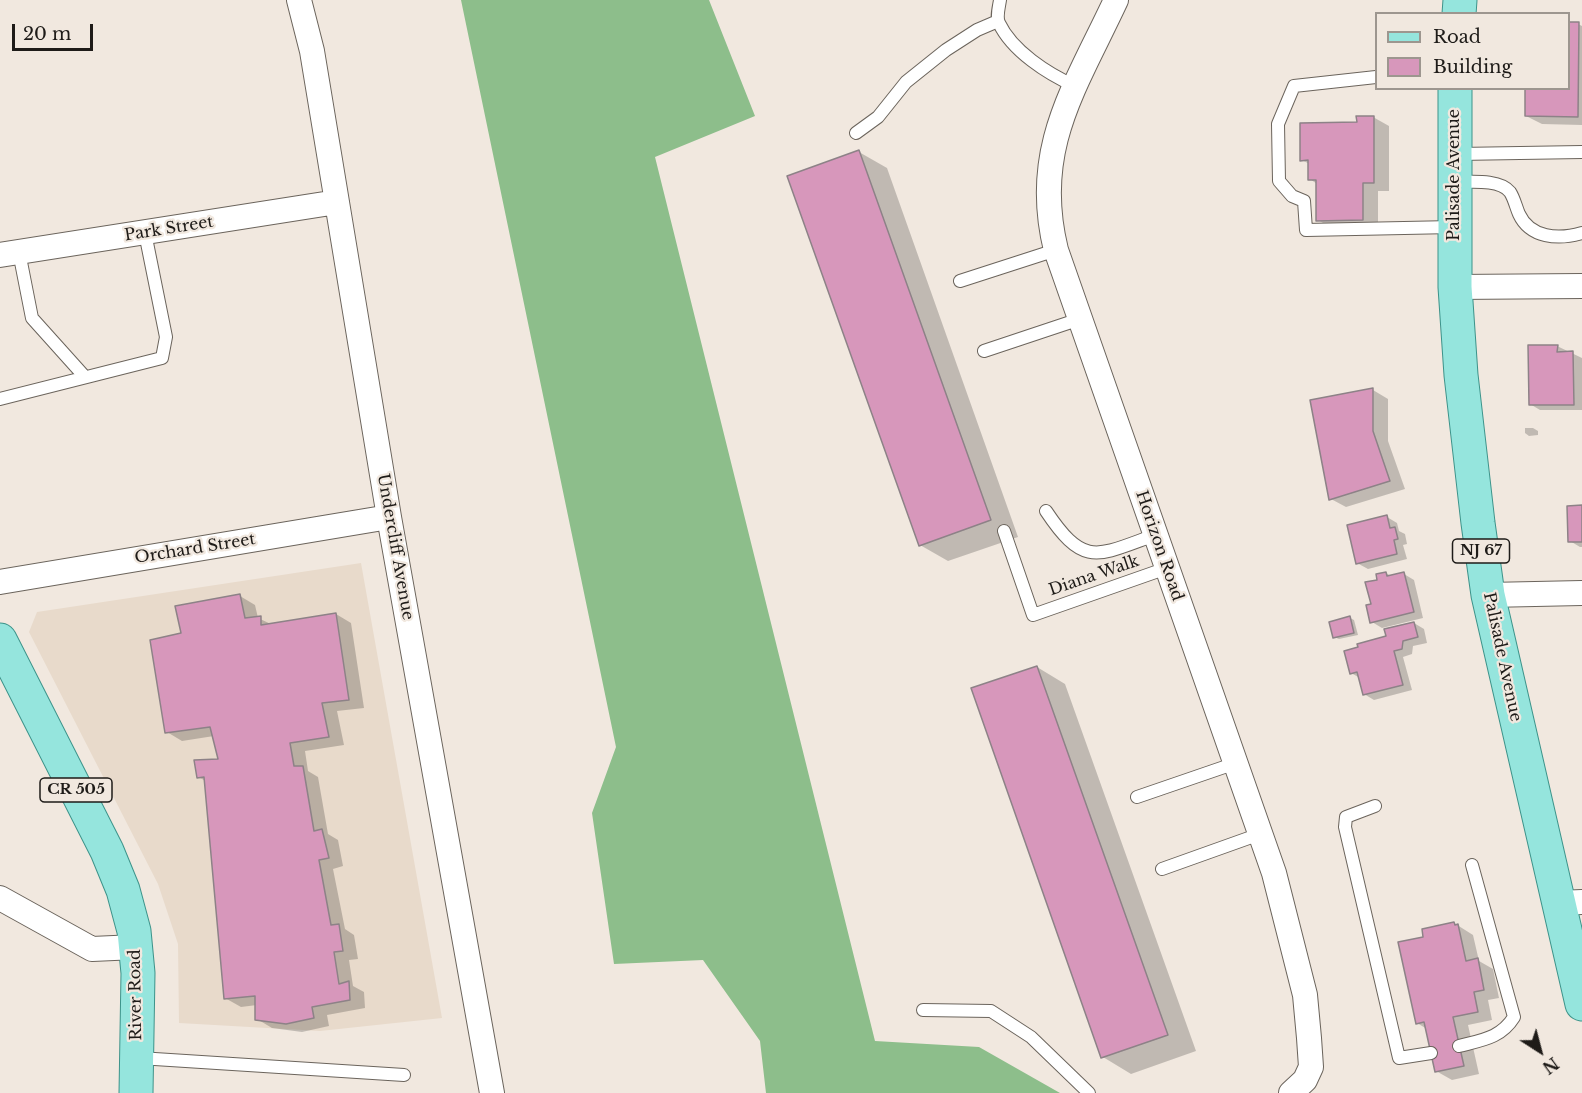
<!DOCTYPE html>
<style>
body{margin:0}
#map{position:relative;width:1582px;height:1093px;overflow:hidden;background:#f1e8df;font-family:"Libre Baskerville",serif}
canvas{display:block}
.legend{position:absolute;left:1375px;top:12px;width:195px;height:78px;box-sizing:border-box;background:#f1e8df;border:2px solid #9d968f;margin:0;padding:8px 10px;list-style:none;font-size:18px;color:#1e1b18}
.legend li{display:flex;align-items:center;gap:12px;height:30px}
.legend b{width:30px;border:2px solid #9d968f}
.north{position:absolute;left:1510px;top:1021px;width:60px;height:60px;-webkit-text-stroke:4px #f1e8df;paint-order:stroke;rotate:144deg;font-size:16px;font-weight:700;line-height:24px;text-align:center;color:#1e1b18}
.north::after{content:'';display:block;margin:auto;width:21px;height:27px;background:#1e1b18;clip-path:polygon(50% 0,100% 100%,50% 72%,0 100%)}
.scale{position:absolute;left:12px;top:24px;width:81px;height:27px;box-sizing:border-box;border:3px solid #1e1b18;border-top:0;padding-left:8px;font-size:18px;line-height:21px;white-space:nowrap;color:#1e1b18;-webkit-text-stroke:4px #f1e8df;paint-order:stroke}
</style>
<div id="map">
<canvas width="1582" height="1093"></canvas>
<ul class="legend">
<li><b style="height:8px;background:#95e5dd"></b>Road</li>
<li><b style="height:16px;background:#d797bb"></b>Building</li>
</ul>
<div class="north">N</div>
<div class="scale">20 m</div>
</div>
<script>
const c = document.querySelector('canvas').getContext('2d');
c.lineJoin = 'round';
function fill(path, color) {
  c.fillStyle = color;
  c.fill(path, 'evenodd');
}
function stroke(path, color, width, dash) {
  c.strokeStyle = color;
  c.lineWidth = width;
  c.lineCap = dash ? 'butt' : 'round';
  c.setLineDash(dash || []);
  c.stroke(path);
}
function label(font, color, halo, rows, align = 'center') {
  c.font = font + ' "Libre Baskerville",serif';
  c.lineWidth = 4.5;
  c.setLineDash([]);
  c.textBaseline = 'middle';
  c.strokeStyle = halo;
  c.fillStyle = color;
  for (const [text, x, y, turn = 0] of rows) {
    c.save();
    c.translate(x, y);
    c.rotate((+turn || 0) * Math.PI / 180);
    c.textAlign = isNaN(turn) ? turn : align;
    if (halo) c.strokeText(text, 0, 0);
    c.fillText(text, 0, 0);
    c.restore();
  }
}
fill(new Path2D(`
 M361,563L442,1018L320,1031L179,1023L178,944L158,884L29,632L37,612Z`), '#e8dacb');
fill(new Path2D(`
 M461,0H709L755,116L655,157L875,1041L979,1047L1060,1093H766L760,1041L703,960L614,964L592,813L616,747Z`), '#8dbe8b');
fill(new Path2D(`
 M1578,24L1582,26V125L1542,124L1526,116L1568,88Z
 M1373,117L1389,126V191H1378V228L1333,229L1318,220L1317,184L1310,179V164L1301,160L1358,124Z
 M859,152L887,168L1018,537L948,561L920,545Z
 M1557,346L1582,358V410H1540L1530,404Z
 M1373,390L1388,399V441L1405,489L1346,507L1331,499L1312,402Z
 M1525,428H1533L1538,431V435L1529,436L1525,433Z
 M1582,507V547H1580L1570,541Z
 M1387,517L1397,523L1399,531L1405,534L1407,544L1403,545L1407,559L1368,569L1357,563Z
 M1386,573L1392,577L1404,574L1414,580L1423,618L1382,628L1372,622V606L1379,581Z
 M240,596L255,605L258,618L273,625L336,614L351,623L364,708L337,711L344,745L305,751L308,771L318,777L328,834L338,840L343,866L333,869L345,929L354,935L358,959L349,960L353,986L364,992L365,1008L327,1015L329,1026L302,1032L272,1028L257,1019V1005L241,1007L225,998L206,781L198,777L220,760L214,736L182,741L167,732L182,634Z
 M1350,618L1354,620L1358,635L1339,639L1334,637Z
 M1414,623L1424,629L1427,643L1413,646L1412,654L1403,657L1412,690L1374,700L1364,694L1360,678L1351,673L1388,637Z
 M1037,667L1065,684L1196,1051L1131,1074L1103,1057Z
 M1454,923L1473,935L1479,961L1493,969L1499,998L1488,1000L1492,1020L1468,1025L1479,1074L1452,1080L1436,1071L1427,1029L1417,1023L1425,938Z`), '#0003');
const building = new Path2D(`
 M1568,22H1579L1578,117L1525,116V88H1568Z
 M1356,116H1374V183H1363V220L1316,221V180H1308V160L1300,161V123L1357,122Z
 M859,150L991,520L919,546L787,176Z
 M1528,345H1558L1557,352L1573,351L1574,405H1529Z
 M1373,388V431L1390,481L1329,500L1310,400Z
 M1582,505V542H1568L1567,506Z
 M1387,515L1390,528L1395,527L1398,539L1394,540L1397,554L1356,564L1347,525Z
 M1386,572L1387,576L1404,572L1414,612L1370,623L1366,605L1371,604L1365,582L1377,580L1376,574Z
 M240,594L245,618L261,616V625L336,613L349,700L322,703L329,737L290,743L294,766H303L314,831L322,829L329,858L319,860L331,925L339,924L343,951L334,952L339,984L349,981L350,1000L312,1007L314,1018L286,1024L255,1020V996L224,999L204,777L197,778L194,760L218,759L210,727L165,733L150,640L181,633L175,606Z
 M1350,616L1354,633L1333,638L1329,622Z
 M1414,622L1418,637L1403,641L1402,649L1394,651L1403,685L1363,695L1357,672L1350,674L1344,651L1358,647L1357,644L1386,636L1384,629Z
 M1037,666L1168,1035L1101,1058L971,688Z
 M1454,922L1455,925L1458,924L1466,961L1478,958L1484,990L1474,992L1478,1012L1453,1017L1464,1066L1435,1072L1424,1022L1416,1024L1398,942L1423,937L1422,929Z`);
fill(building, '#d797bb');
stroke(building, '#8d8287', 1.5);
const lane = new Path2D(`
 M1000,0C999,7 996,17 999,23C1012,51 1048,74 1075,86
 M1376,77L1294,86L1278,124L1279,181L1292,196L1304,201L1306,230L1453,227
 M856,133L878,117L906,82L946,50L977,30L998,21
 M1458,154L1582,152
 M1457,182C1471,182 1500,179 1510,192C1514,198 1516,207 1519,214C1530,238 1558,240 1582,233
 M19,252L32,318L85,377
 M960,281L1056,250
 M984,351L1080,319
 M0,399L162,358L166,337L145,233
 M1046,511C1084,568 1097,556 1155,535
 M1004,531L1033,615L1167,568
 M1137,797L1236,763
 M1375,806L1346,817L1345,827L1399,1058L1431,1053
 M1162,869L1260,834
 M923,1010L991,1011L1031,1037L1089,1093
 M1459,1046C1482,1040 1501,1038 1514,1017L1472,865
 M139,1058L404,1075`);
const street = new Path2D(`
 M299,0L312,51L389,517L492,1093
 M1116,0C1075,88 1031,149 1056,250L1274,873L1305,995L1309,1038L1311,1067L1305,1080L1291,1093
 M0,255L337,202
 M1455,287L1582,286
 M0,582L389,517
 M1488,595L1582,593
 M0,898L92,949L136,947
 M1558,903L1582,902`);
const primary = new Path2D(`
 M1459,14L1460,0
 M1455,88V287L1461,375L1478,523L1488,595L1582,1004
 M0,640L107,851L123,890L134,931L138,973L136,1093`);
stroke(lane, '#6b645c', 14);
stroke(street, '#6b645c', 26);
stroke(primary, '#3d938a', 35);
stroke(lane, '#fff', 12);
stroke(street, '#fff', 24);
stroke(primary, '#95e5dd', 33);
for (const [x, y, w] of [
 [1481,551,57],
 [76,790,72]
]) {
  const box = new Path2D();
  box.roundRect(x - w / 2, y - 12, w, 24, 4.5);
  c.fillStyle = '#f1e8df';
  c.fill(box);
  stroke(box, '#1e1b18', 1.5);
}
label('bold 15px', '#1e1b18', null, [
 ["NJ 67",1481,551],
 ["CR 505",76,790]
]);
label('16px', '#1e1b18', '#f1e8df', [
 ["Palisade Avenue",1454,175,-90],
 ["Park Street",169,229,-9],
 ["Horizon Road",1159,546,71],
 ["Undercliff Avenue",395,547,80],
 ["Orchard Street",195,549,-9],
 ["Diana Walk",1094,576,-19],
 ["Palisade Avenue",1502,657,78],
 ["River Road",136,995,-91]
]);
</script>
